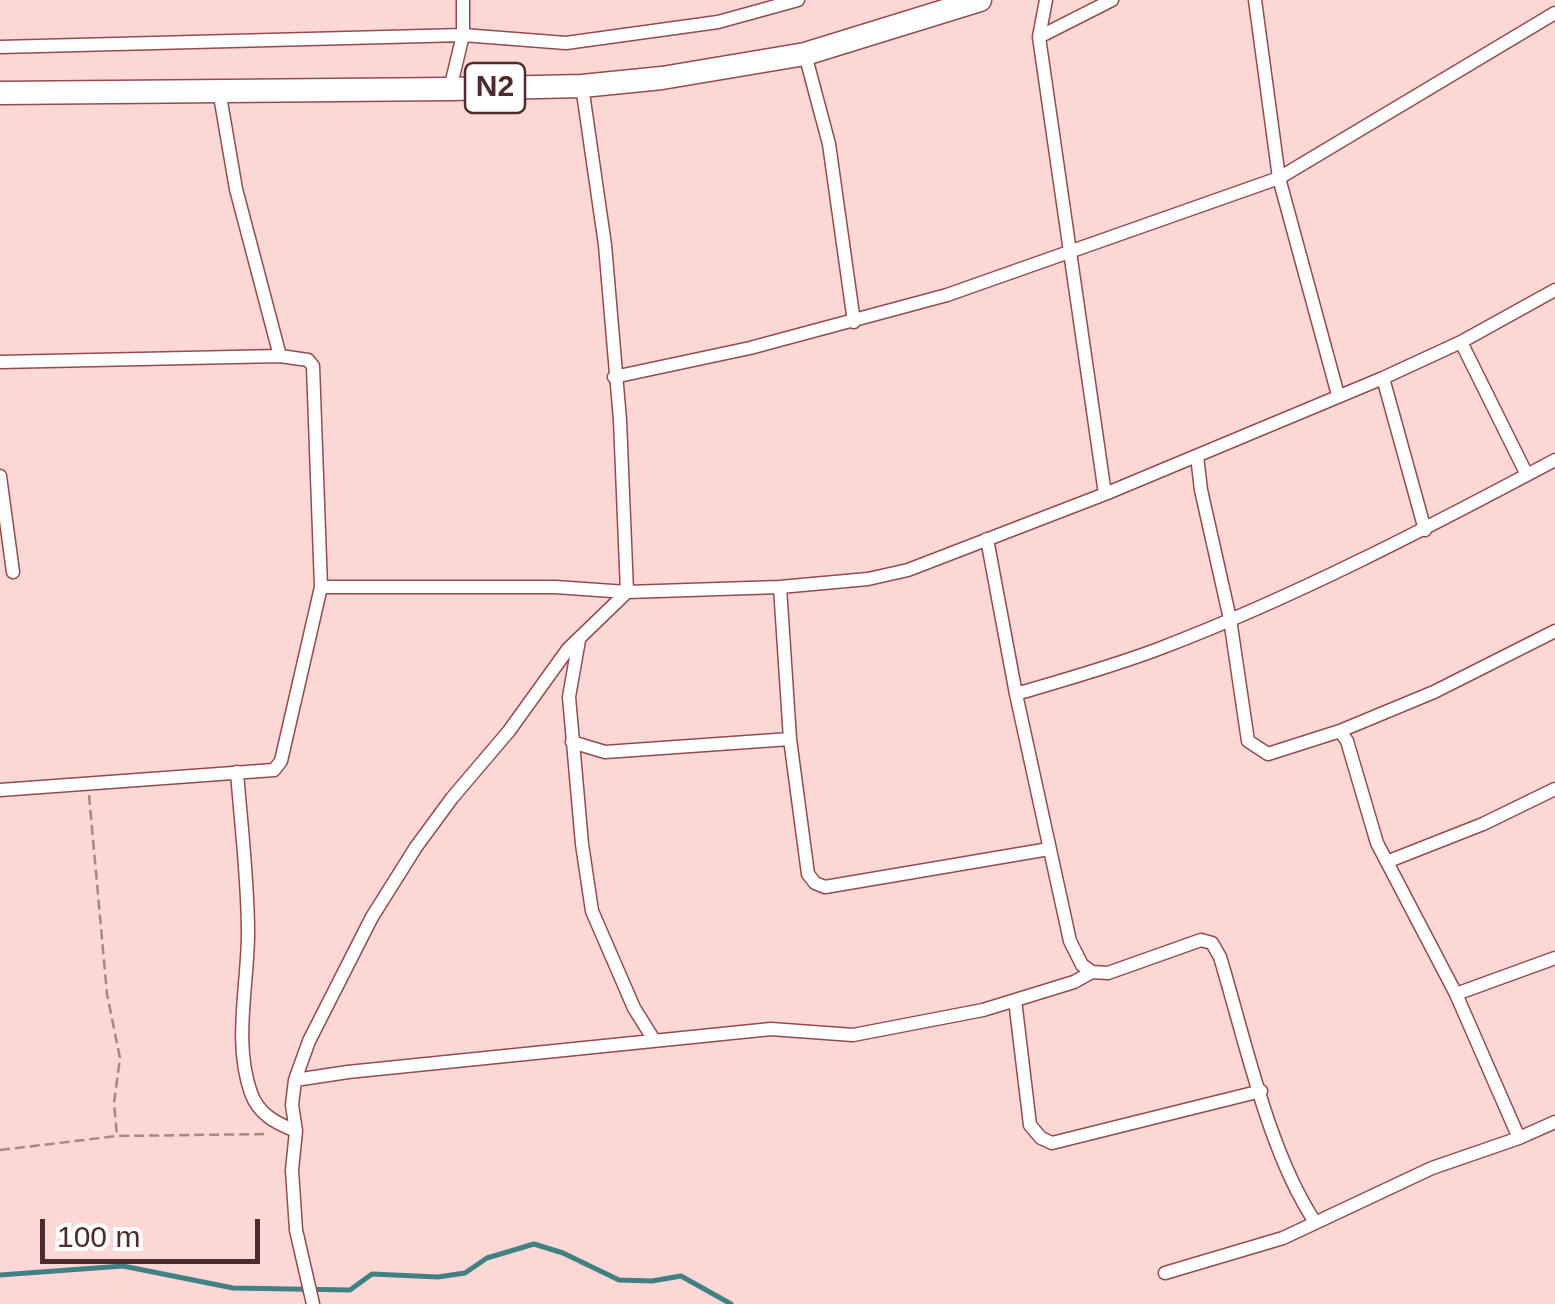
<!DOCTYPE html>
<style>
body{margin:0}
#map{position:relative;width:1555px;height:1304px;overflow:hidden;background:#fbd7d6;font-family:Helvetica,sans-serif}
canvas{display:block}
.scale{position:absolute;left:40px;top:1219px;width:220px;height:45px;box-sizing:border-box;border:5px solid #4d2b2c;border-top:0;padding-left:12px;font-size:30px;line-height:35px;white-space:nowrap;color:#4d2b2c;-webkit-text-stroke:8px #fff;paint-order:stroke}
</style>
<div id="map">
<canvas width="1555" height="1304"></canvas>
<div class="scale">100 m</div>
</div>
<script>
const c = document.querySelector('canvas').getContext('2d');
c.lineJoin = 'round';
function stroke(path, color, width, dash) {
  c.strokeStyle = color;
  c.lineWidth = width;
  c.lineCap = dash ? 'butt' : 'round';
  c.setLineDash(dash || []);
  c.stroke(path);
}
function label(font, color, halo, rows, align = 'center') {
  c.font = font + ' Helvetica,sans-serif';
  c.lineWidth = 10;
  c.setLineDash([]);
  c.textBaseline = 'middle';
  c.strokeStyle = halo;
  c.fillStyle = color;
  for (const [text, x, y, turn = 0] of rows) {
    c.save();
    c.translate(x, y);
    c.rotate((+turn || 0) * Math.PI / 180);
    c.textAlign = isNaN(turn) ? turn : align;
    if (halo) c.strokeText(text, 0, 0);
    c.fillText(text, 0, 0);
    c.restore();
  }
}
stroke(new Path2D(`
 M0,1275L123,1266L233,1288L350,1290L372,1274L438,1277L465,1273L487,1258L534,1244L563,1253L619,1280L652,1281L681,1276L731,1304`), '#418083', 5);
const minor = new Path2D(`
 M1046,0L1039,37L1105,494
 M1255,0L1279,178L1338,395
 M1039,37L1112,0
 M0,47L463,35L566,43L718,22L798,0
 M805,54L829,144L854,322
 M450,89L463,35V0
 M1461,342L1527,475
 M280,356L308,360L313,366L321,587H555L627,592L780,587L868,579L908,570L1105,494L1383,378L1461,342L1555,290
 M0,362L280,356L236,189L219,90
 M614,377L750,348L947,295L1279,178L1555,13
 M1383,378L1425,530
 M1197,456L1201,490L1230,619L1248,741L1268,754L1340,731L1347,741L1377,843L1456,994L1519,1138
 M0,476L13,572
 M987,539L1016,694L1070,941L1082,965L1092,972L1108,973L1201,940L1212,943L1220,957C1245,1039 1268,1151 1315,1222
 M780,587L790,739L808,874L815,883L825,887L1049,849
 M579,640L569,697L582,844L592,911L634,1008L654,1040
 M1016,694C1064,680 1114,666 1161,648C1297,596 1427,528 1555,460
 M1340,731L1434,692L1555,631
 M572,742L605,752L790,739
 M237,772C241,825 248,879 248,933C248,985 233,1043 251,1093C259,1115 276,1123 296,1131
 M0,790L274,770L281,761L321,587
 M1389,861L1483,824L1555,789
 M1456,994L1555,958
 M1015,1000L1030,1125L1041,1138L1052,1143L1261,1091
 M295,1080L348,1072L771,1029L853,1035L983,1010L1074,982L1092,972
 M1165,1273L1283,1238L1432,1168L1519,1138L1555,1122
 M313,1304L296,1230L292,1170L296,1131L292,1105L295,1080L309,1041L372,917L416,847L452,798L509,731L568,649L627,592L620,420L605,245L582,86`);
const trunk = new Path2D(`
 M0,93L450,89L582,86L662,78L805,54L980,0`);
stroke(minor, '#954b4e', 15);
stroke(trunk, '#954b4e', 25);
stroke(new Path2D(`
 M89,795L107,994L120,1058L114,1103L117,1136
 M0,1150L117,1136L268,1134`), '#a98686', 2.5, [10, 5]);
stroke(minor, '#fff', 12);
stroke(trunk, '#fff', 22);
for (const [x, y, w] of [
 [495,88,60]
]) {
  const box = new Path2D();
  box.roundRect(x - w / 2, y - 25, w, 50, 8);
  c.fillStyle = '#fff';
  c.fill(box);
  stroke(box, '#4d2b2c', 2.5);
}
label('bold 30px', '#4d2b2c', null, [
 ["N2",495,88]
]);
</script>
